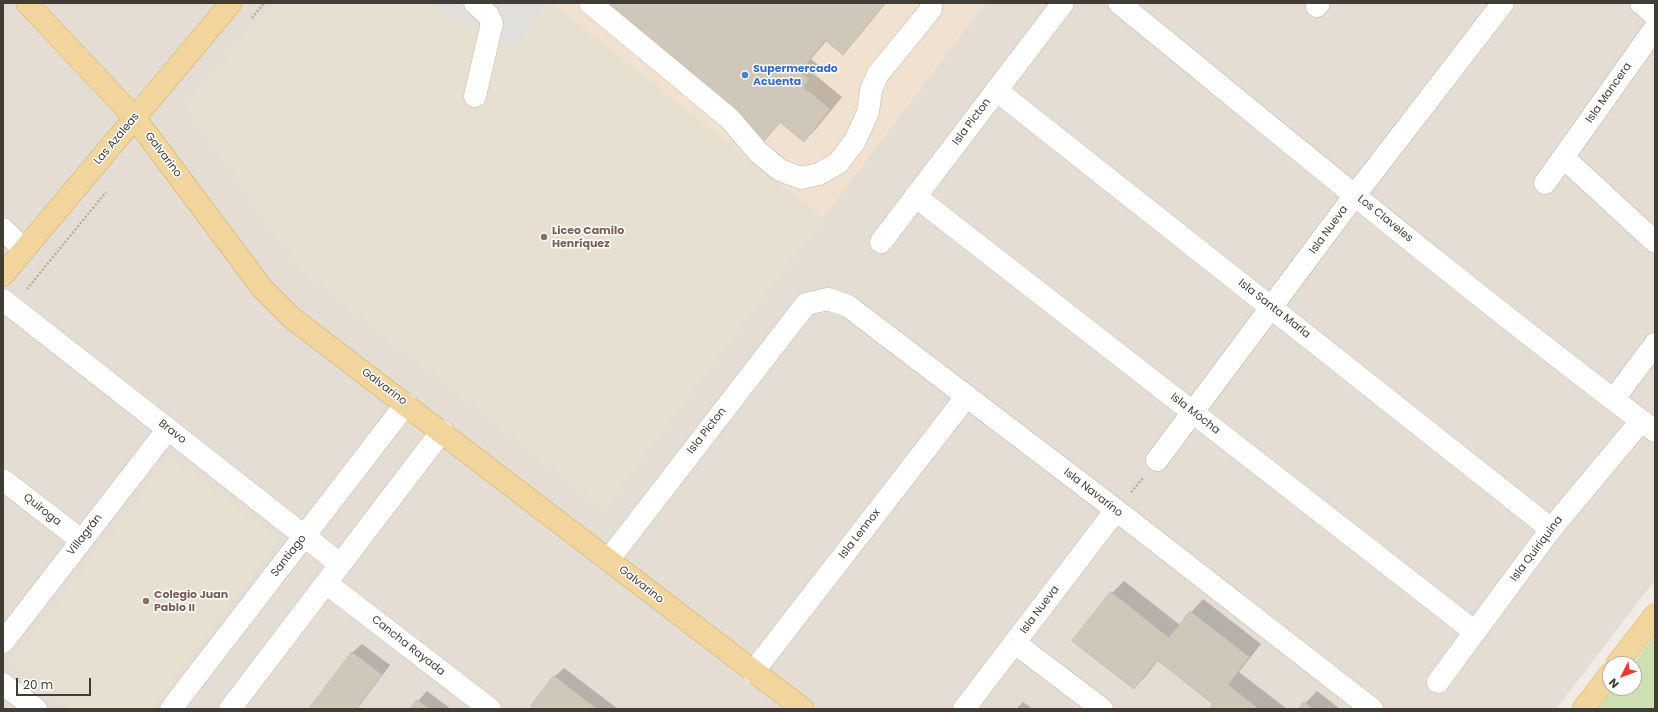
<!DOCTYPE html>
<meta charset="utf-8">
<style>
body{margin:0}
#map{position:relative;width:1658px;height:712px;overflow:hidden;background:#f0ece4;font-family:Poppins,sans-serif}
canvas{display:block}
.frame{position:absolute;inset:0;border:4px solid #413c35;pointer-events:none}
.north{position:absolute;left:1602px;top:656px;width:40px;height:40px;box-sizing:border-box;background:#fff;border:1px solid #b3b1ae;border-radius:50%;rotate:228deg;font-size:11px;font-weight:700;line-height:16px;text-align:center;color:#413c35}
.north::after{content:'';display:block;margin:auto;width:14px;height:18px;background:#df3e2c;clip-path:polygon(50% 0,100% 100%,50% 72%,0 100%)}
.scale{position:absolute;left:16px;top:678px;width:75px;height:18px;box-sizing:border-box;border:2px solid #413c35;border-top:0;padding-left:5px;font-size:12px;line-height:14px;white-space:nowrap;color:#413c35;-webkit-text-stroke:3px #fff;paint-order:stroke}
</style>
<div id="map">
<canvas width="1658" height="712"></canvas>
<div class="frame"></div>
<div class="north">N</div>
<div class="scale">20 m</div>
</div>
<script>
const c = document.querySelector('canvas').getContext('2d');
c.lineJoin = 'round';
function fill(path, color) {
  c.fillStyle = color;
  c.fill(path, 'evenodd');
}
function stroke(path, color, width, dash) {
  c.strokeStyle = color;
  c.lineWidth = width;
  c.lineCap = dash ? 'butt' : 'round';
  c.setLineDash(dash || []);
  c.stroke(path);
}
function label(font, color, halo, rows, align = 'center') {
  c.font = font + ' Poppins,sans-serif';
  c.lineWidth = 3;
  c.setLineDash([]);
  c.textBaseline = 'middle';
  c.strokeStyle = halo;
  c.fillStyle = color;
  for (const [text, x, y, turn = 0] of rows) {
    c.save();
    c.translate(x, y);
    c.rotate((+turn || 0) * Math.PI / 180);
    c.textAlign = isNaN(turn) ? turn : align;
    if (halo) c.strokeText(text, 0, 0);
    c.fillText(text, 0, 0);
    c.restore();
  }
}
fill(new Path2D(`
 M3,3H1655V580L1556,709H3Z`), '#e3ddd3');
fill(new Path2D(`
 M551,3H986L823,218Z`), '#f0e1d1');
fill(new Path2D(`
 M274,3H551L823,218L604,508L308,274L292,256L189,109L188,104Z
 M170,458L279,541L150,709H72L13,661Z`), '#e7e0d0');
fill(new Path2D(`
 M1655,635V709H1598L1614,688H1634V664H1633Z`), '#cde0b1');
fill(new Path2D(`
 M431,3H546L515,50L440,11Z`), '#e1dfdc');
fill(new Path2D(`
 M600,3H886L855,41L843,53L827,40L811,59L821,67L814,74L842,97L816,129L804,141L781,122L765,139Z
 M1124,581L1180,625L1203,599L1261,644L1239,672L1287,709H1210L1214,704L1158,660L1146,676L1134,688L1112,593Z
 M362,644L390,665L357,709H310L352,653Z
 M564,668L618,709H536L554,677Z
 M427,691L451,709H411Z
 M1317,691L1340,709H1300Z
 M1023,702L1033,709H1016Z`), '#0003');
const building = new Path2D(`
 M598,3H885L843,55L825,40L800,72L809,79L803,87L830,109L804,142L780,122L765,140Z
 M1111,592L1169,638L1190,611L1249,657L1228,685L1259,709H1208L1213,704L1157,660L1134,689L1072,641Z
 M352,652L382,675L356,709H309Z
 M554,676L597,709H535L531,706Z
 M417,700L429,709H410Z
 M1304,702L1313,709H1299Z`);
fill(building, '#d0c7bb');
stroke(building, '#cabeaf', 1);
const minor = new Path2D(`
 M590,3L730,119L758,152L780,170L801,178L819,174L838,163L855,141L868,112L871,90L878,74L915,29L931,9V3
 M1119,3C1296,147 1472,294 1655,431
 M1641,3L1655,15
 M1317,6L1319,3
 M996,90L1551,529
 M475,96L492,23L488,15L475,3
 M1563,157L1655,242
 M1545,183L1655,28
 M915,196L1475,632
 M3,229L24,250
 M881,242L1063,3
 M3,300L340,564
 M1613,400L1655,344
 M1157,460L1355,195L1503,3
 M3,480L81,540
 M609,559L806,304L828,299L848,306L1116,510L1372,709
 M326,583L490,709
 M3,642L168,429
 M1015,643L1102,709
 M753,672L967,396
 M1438,682L1551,529L1641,421
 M3,684L36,709
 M171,709L406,404
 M230,709L442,431
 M964,709L1116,510`);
const major = new Path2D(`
 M27,3L135,118L262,288L292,318L803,709
 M3,275L231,3
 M1617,664L1655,615
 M1583,709L1610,674`);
stroke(minor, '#bdb6ab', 23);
stroke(major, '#d4b16e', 23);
stroke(new Path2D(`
 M252,18L264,3
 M27,289L106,192
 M1131,492L1143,478`), '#baae9b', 2.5, [2, 2]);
stroke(minor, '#fff', 22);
stroke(major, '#f1d59c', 22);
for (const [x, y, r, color] of [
 [745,75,4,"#3f7fe0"],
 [544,237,4,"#8d6e63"],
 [146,601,4,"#8d6e63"]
]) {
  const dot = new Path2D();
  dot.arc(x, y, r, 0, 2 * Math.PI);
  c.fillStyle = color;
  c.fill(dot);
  stroke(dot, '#fff', 1.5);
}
label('bold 11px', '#366cbe', '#fff', [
 ["Supermercado",753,69],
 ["Acuenta",753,82]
], 'left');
label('11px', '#413c35', '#fff', [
 ["Isla Mancera",1609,93,-55],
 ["Isla Picton",972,122,-53],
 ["Las Azaleas",117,139,-50],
 ["Galvarino",163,155,53],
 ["Los Claveles",1385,219,39],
 ["Isla Nueva",1329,230,-54],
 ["Isla Santa María",1274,309,38],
 ["Galvarino",384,387,37],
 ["Isla Mocha",1195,414,38],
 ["Isla Picton",707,431,-52],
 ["Bravo",172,432,38],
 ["Isla Navarino",1093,493,38],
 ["Quiroga",42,510,38],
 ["Isla Lennox",860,534,-52],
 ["Villagrán",85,535,-52],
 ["Isla Quiriquina",1537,549,-53],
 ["Santiago",289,556,-52],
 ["Galvarino",641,585,38],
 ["Isla Nueva",1040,610,-53],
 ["Cancha Rayada",408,646,38]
]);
label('bold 11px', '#785e54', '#fff', [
 ["Liceo Camilo",552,231],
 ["Henríquez",552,244],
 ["Colegio Juan",154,595],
 ["Pablo II",154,608]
], 'left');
</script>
